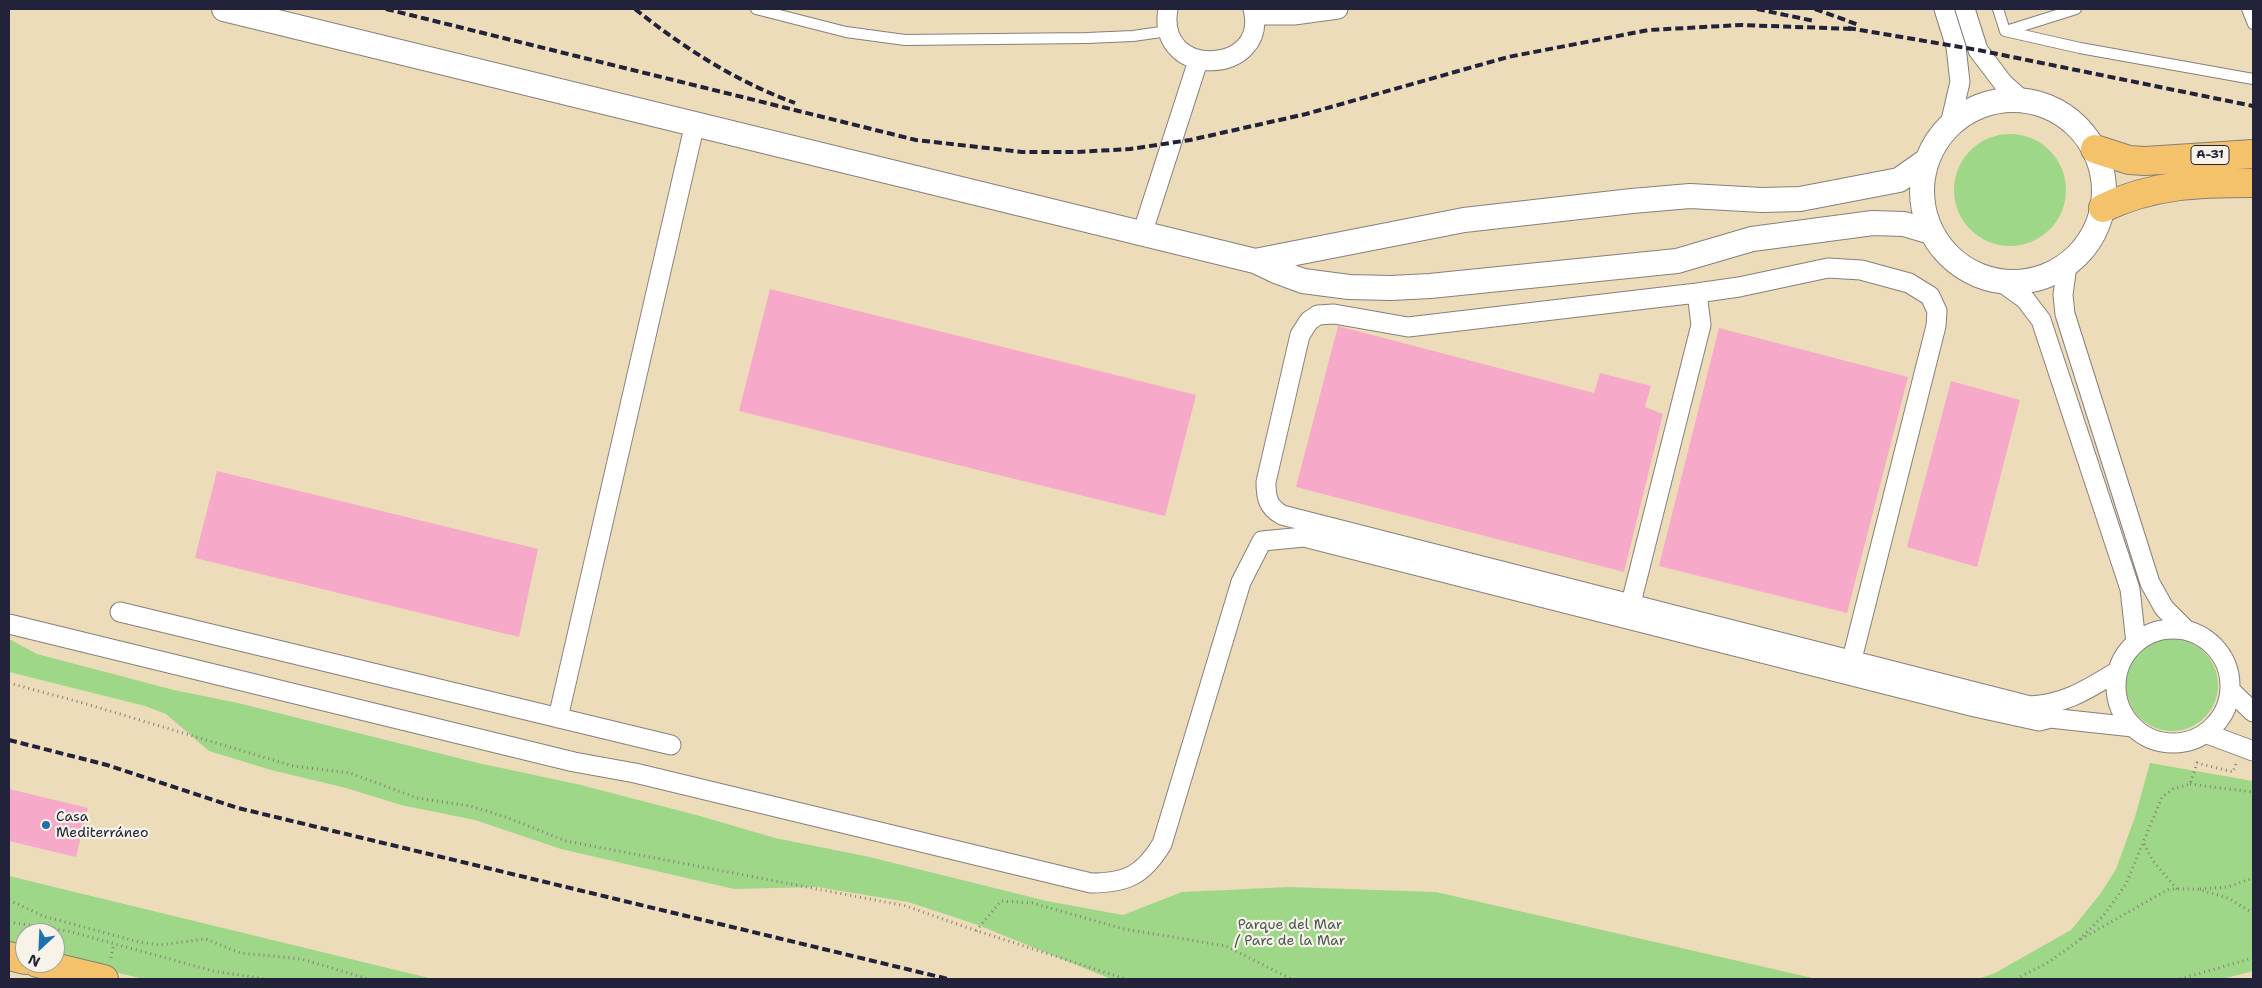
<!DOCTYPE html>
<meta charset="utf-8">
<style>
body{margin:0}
#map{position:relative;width:2262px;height:988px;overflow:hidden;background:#eddcb9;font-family:"Shantell Sans",sans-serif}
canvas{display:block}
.frame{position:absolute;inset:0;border:10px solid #22223b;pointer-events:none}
.north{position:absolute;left:15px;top:923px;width:50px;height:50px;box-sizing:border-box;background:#f7f3e8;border:1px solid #a29fa3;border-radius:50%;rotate:205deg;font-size:14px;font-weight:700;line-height:20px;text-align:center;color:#22223b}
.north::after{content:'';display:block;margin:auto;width:18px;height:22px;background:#1f6fb2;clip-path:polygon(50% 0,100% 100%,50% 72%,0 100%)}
</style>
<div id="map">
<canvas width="2262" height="988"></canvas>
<div class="frame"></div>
<div class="north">N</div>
</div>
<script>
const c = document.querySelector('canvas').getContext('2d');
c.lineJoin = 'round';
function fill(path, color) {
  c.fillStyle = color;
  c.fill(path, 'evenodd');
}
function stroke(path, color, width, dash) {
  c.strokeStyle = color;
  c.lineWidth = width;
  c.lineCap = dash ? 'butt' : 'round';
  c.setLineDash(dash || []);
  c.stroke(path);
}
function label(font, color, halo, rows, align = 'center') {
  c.font = font + ' "Shantell Sans",sans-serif';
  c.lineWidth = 4.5;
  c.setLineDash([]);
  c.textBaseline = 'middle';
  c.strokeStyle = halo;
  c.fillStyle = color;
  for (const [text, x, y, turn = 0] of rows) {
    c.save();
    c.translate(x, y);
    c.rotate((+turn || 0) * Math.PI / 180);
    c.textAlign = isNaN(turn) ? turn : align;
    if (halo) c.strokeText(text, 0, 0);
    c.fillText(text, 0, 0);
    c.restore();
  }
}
fill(new Path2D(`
 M1954 190a56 56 0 1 1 112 0a56 56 0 1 1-112 0Z
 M9,639L37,654L174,690L238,703L478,763L581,785L700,816L775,838L865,856L1047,901L1123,915L1182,892L1289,887L1436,892L1817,979H1111L978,925L908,902L817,887L734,889L561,849L475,820L401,805L346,788L271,770L209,751L166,714L145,706L9,672Z
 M2126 685a46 46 0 1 1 92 0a46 46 0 1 1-92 0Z
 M2150,763L2253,781V971L2222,979H1978L1995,973L2071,930L2101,893L2116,869L2135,817Z
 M9,876L433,979H144L55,958V933H25V951L9,947Z`), '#9fd789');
fill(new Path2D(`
 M770,289L1196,395L1165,516L739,411Z
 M1338,326L1594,393L1600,373L1651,386L1645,407L1663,414L1624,572L1296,487Z
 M1719,328L1908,377L1847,613L1659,566Z
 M1951,381L2020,400L1977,567L1907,547Z
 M217,471L538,549L519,637L195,558Z
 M9,789L88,808L76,857L9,841Z`), '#f6a9c9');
const service = new Path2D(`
 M756,9L846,32L905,40L1087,38L1133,36L1168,31
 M1998,9L2005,31
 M2247,9L2253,24
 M2005,31L2080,48L2253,79
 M2006,31L2076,9`);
const minor = new Path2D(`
 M1168,9C1155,81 1270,75 1253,9
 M1944,9L1956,47L1960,82L1950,125
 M1965,9L1978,50L2003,83L2022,100
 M1254,15H1294L1338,9
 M1142,234L1198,61
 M2067,265L2063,295L2065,314L2150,583L2164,608L2186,630
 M2000,281L2025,299L2041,320L2130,589L2136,643
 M1631,603L1701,325L1697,293
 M120,612L671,745
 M9,624L574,762L635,773L1091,883C1127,883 1143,875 1162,844L1241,582L1262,541L1304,537L1975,707L2039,721L2050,718L2133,727
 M2116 686a57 57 0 1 1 114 0a57 57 0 1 1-114 0Z
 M1852,659L1936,326L1937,311L1930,296L1909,283L1861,270L1828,268L1739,287L1697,293L1408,327L1334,314L1318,315L1309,321L1300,335L1266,482C1266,498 1268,507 1282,515L2030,706C2066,704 2088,689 2118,671
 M2230,690L2253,712
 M558,718L695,123
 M2205,733L2253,751`);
const tertiary = new Path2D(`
 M224,9L1255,261L1276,271L1303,281L1349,287L1391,288L1430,286L1677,261L1752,239L1873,223L1904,224L1931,232
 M1922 191a91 91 0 1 1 182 0a91 91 0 1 1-182 0Z
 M1255,261L1464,220L1632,201L1690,196L1762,200L1800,199L1899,180L1926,161`);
const primary = new Path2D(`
 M9,956L25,960
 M37,963L104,979`);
const motorway = new Path2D(`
 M2095,149L2129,160L2145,161L2253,154
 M2103,208C2153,184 2199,183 2253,183`);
stroke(service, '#887f7a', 12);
stroke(minor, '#887f7a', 21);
stroke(tertiary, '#887f7a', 26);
stroke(primary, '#887f7a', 30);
stroke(motorway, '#887f7a', 30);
stroke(new Path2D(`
 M9,683L83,703L293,766L350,773L417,798L470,806L503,816L566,841L906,906L968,928L1126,979
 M2190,784L2253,792
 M2144,844L2153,861L2177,889
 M2200,889L2228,887L2253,878
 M9,900L43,916L139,942L159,945L206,939L240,953L302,959L368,979
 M9,922L68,931L213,971L265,979
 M976,931L1001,901L1032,903L1124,929L1226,946L1291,979
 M2081,939L2169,889H2197L2228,898L2253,913
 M111,958L113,947
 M2016,979L2047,963L2077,942L2104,915L2126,884L2162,797L2173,789L2190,784L2197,763L2233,772L2236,764
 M2180,979L2253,958`), '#887f7a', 3, [1, 4]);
stroke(service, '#fff', 10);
stroke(minor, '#fff', 19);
stroke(tertiary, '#fff', 24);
stroke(primary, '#f3c26a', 28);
stroke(motorway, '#f3c26a', 28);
stroke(new Path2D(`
 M386,9L916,140L1022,152H1076L1130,149L1190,140L1306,114L1508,57L1649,30L1741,25L1854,29
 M635,9C684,48 735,81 795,103
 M1757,9L1814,21
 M1815,9L1859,25
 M1848,28L1978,50L2253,106
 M9,740L107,765L238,808L948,979`), '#22223b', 4, [8, 4]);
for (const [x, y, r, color] of [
 [46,825,5,"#1f6fb2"]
]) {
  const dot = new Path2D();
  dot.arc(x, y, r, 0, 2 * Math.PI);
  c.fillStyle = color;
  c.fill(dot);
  stroke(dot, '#f7f3e8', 2);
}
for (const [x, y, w] of [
 [2210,155,38]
]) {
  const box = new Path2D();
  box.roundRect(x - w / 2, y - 9.5, w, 19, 4);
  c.fillStyle = '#f7f3e8';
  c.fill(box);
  stroke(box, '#22223b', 1);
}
label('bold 12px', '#22223b', null, [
 ["A-31",2210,155]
]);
label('14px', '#22223b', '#f7f3e8', [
 ["Casa",56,817],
 ["Mediterráneo",56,833]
], 'left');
label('14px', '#485852', '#f7f3e8', [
 ["Parque del Mar",1290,925],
 ["/ Parc de la Mar",1290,941]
]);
</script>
